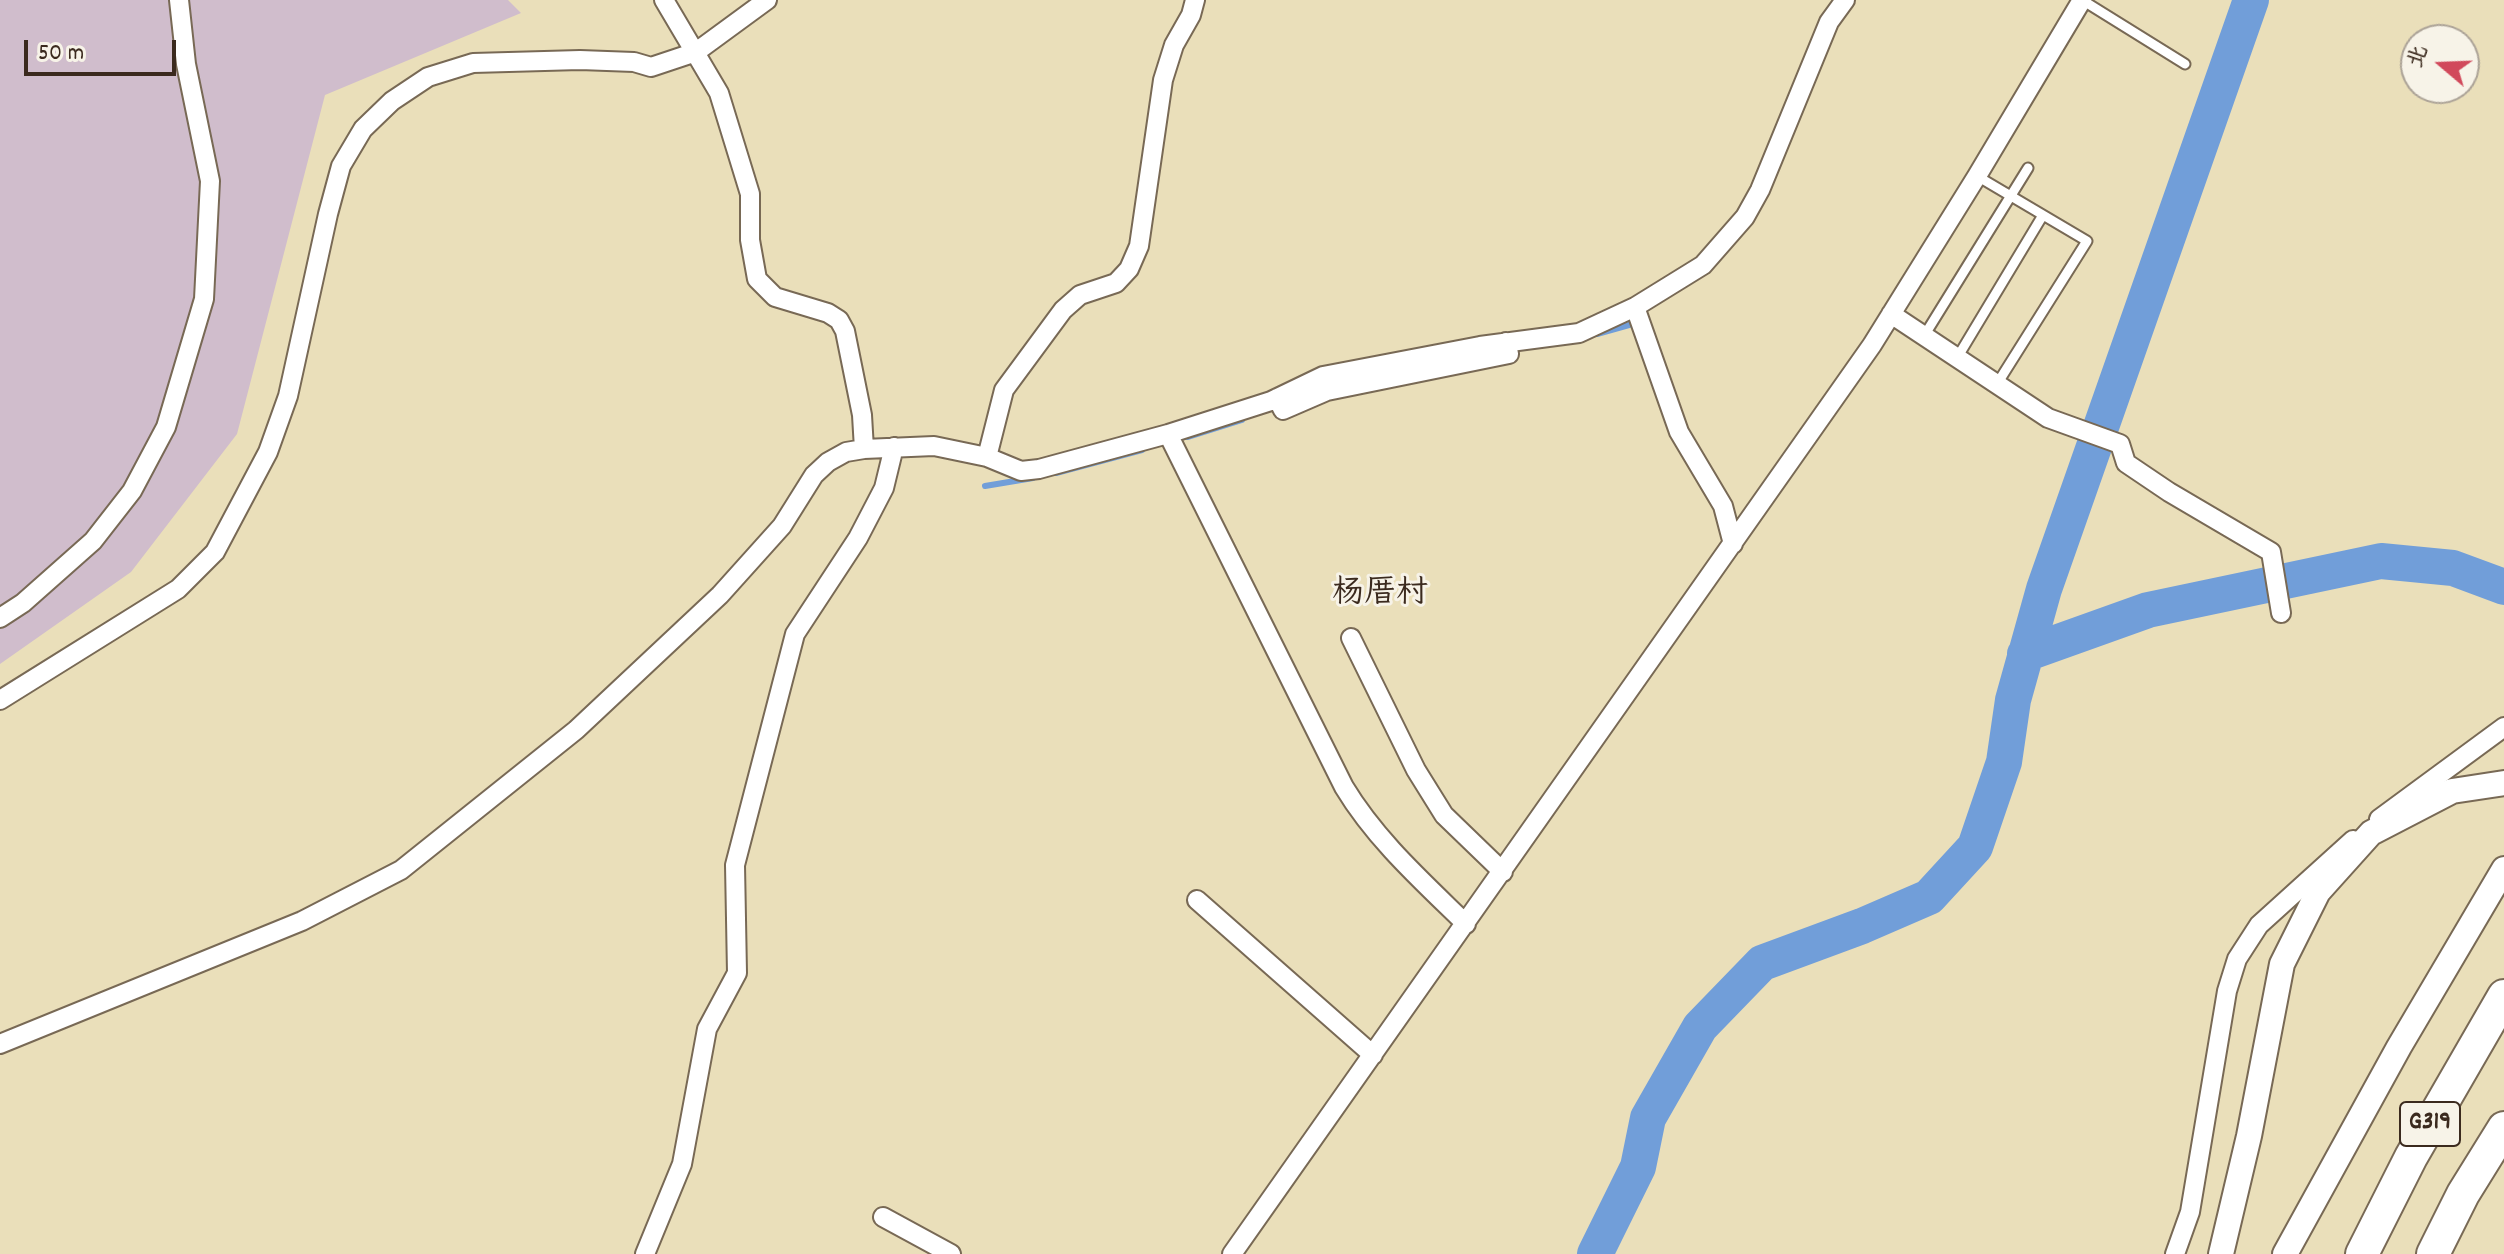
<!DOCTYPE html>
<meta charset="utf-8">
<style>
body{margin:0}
#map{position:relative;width:2504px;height:1254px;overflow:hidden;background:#eadfba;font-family:Dekko,"LXGW WenKai TC",sans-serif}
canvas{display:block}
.north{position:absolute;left:2400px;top:24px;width:80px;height:80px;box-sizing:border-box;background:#f7f3e8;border:2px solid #aca397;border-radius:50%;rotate:289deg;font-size:22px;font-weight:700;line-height:32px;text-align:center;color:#3b2a1e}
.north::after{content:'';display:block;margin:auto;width:28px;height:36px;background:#d1495b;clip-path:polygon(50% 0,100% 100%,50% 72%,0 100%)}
.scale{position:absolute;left:24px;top:40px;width:152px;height:36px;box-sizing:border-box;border:4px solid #3b2a1e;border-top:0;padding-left:10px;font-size:24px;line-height:28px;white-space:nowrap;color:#3b2a1e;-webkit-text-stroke:6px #f7f3e8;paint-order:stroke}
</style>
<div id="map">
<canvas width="2504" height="1254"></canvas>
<div class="north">北</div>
<div class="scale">50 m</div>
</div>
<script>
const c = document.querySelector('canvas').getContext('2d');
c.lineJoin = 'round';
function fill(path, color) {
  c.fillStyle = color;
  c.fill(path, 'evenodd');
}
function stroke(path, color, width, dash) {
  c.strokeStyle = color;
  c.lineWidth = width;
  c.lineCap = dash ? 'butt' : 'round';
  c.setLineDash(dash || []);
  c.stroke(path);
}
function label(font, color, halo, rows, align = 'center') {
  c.font = font + ' Dekko,"LXGW WenKai TC",sans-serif';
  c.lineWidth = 6;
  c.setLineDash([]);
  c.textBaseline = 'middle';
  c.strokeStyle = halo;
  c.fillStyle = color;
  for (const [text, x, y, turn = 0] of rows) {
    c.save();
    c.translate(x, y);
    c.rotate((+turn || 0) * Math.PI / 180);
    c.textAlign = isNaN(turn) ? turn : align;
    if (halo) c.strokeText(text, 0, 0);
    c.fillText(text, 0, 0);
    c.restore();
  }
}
fill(new Path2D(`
 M0,0H508L521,13L325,95L237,434L131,572L0,664Z`), '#d0bdcc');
stroke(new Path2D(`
 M1597,334L1629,325
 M1188,437L1242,420
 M1056,473L1142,450
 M985,486L1033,478`), '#719ed9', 6);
stroke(new Path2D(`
 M2025,654L2148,610L2381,561L2453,568L2504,587
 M1595,1254L1638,1167L1648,1118L1700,1027L1762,963L1862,926L1929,897L1975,847L2004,762L2013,700L2044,589L2251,0`), '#719ed9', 36);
const lane = new Path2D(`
 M2082,0L2185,64
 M1977,176L2087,241L1997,384
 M1924,336L2028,168
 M1957,358L2043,215`);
const street = new Path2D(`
 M1635,307L1679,432L1723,506L1733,544
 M1891,314L2048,418L2120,444L2126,463L2169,492L2271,552L2281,613
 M1277,398L1283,410L1327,391L1509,354L1506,342
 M1168,434L1344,787C1376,840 1422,881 1466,924
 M864,449L934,446L987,457L1021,471L1039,469L1168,434L1271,401L1323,376L1480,346L1579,333L1635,307L1703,265L1745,217L1760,190L1829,22L1845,0
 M987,457L1004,390L1063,310L1080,295L1116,283L1129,269L1139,246L1163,80L1174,45L1191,15L1195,0
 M0,618L23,603L93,541L132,491L166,427L204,299L210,181L186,64L179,0
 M1351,638L1416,770L1444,815L1503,872
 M0,700L178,589L215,552L268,452L288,396L328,214L341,166L363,129L392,101L428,77L473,63L580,60L634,62L651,67L696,52L767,0
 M2379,819L2504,727
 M1197,900L1373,1055
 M0,1044L302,921L401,870L576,730L720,595L782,526L814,475L828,462L846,452L864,449L862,415L845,331L839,320L828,313L775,297L757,279L750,240V194L719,93L664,0
 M883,1217L951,1254
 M645,1254L682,1164L707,1029L737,973L735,865L795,634L858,538L884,488L894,447
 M1232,1254L1872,345L1977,176L2082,0
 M2175,1254L2190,1212L2227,991L2237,959L2259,925L2353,840`);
const secondary = new Path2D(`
 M2221,1254L2249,1136L2282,964L2318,892L2371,833L2452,791L2504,783
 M2285,1254L2399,1047L2504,869`);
const highway = new Path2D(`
 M2362,1254L2411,1157L2504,996
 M2433,1254L2463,1194L2504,1128`);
stroke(lane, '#786955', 13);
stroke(street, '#786955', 22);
stroke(secondary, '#786955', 28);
stroke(highway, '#786955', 36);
stroke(lane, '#fff', 9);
stroke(street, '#fff', 18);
stroke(secondary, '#fff', 24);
stroke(highway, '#fff', 32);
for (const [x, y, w] of [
 [2430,1124,60]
]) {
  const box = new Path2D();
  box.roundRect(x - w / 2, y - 22, w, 44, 6);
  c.fillStyle = '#f7f3e8';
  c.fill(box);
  stroke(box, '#3b2a1e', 2);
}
label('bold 26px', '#3b2a1e', null, [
 ["G319",2430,1124]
]);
label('32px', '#3b2a1e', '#f7f3e8', [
 ["杨厝村",1380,597]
]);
</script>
